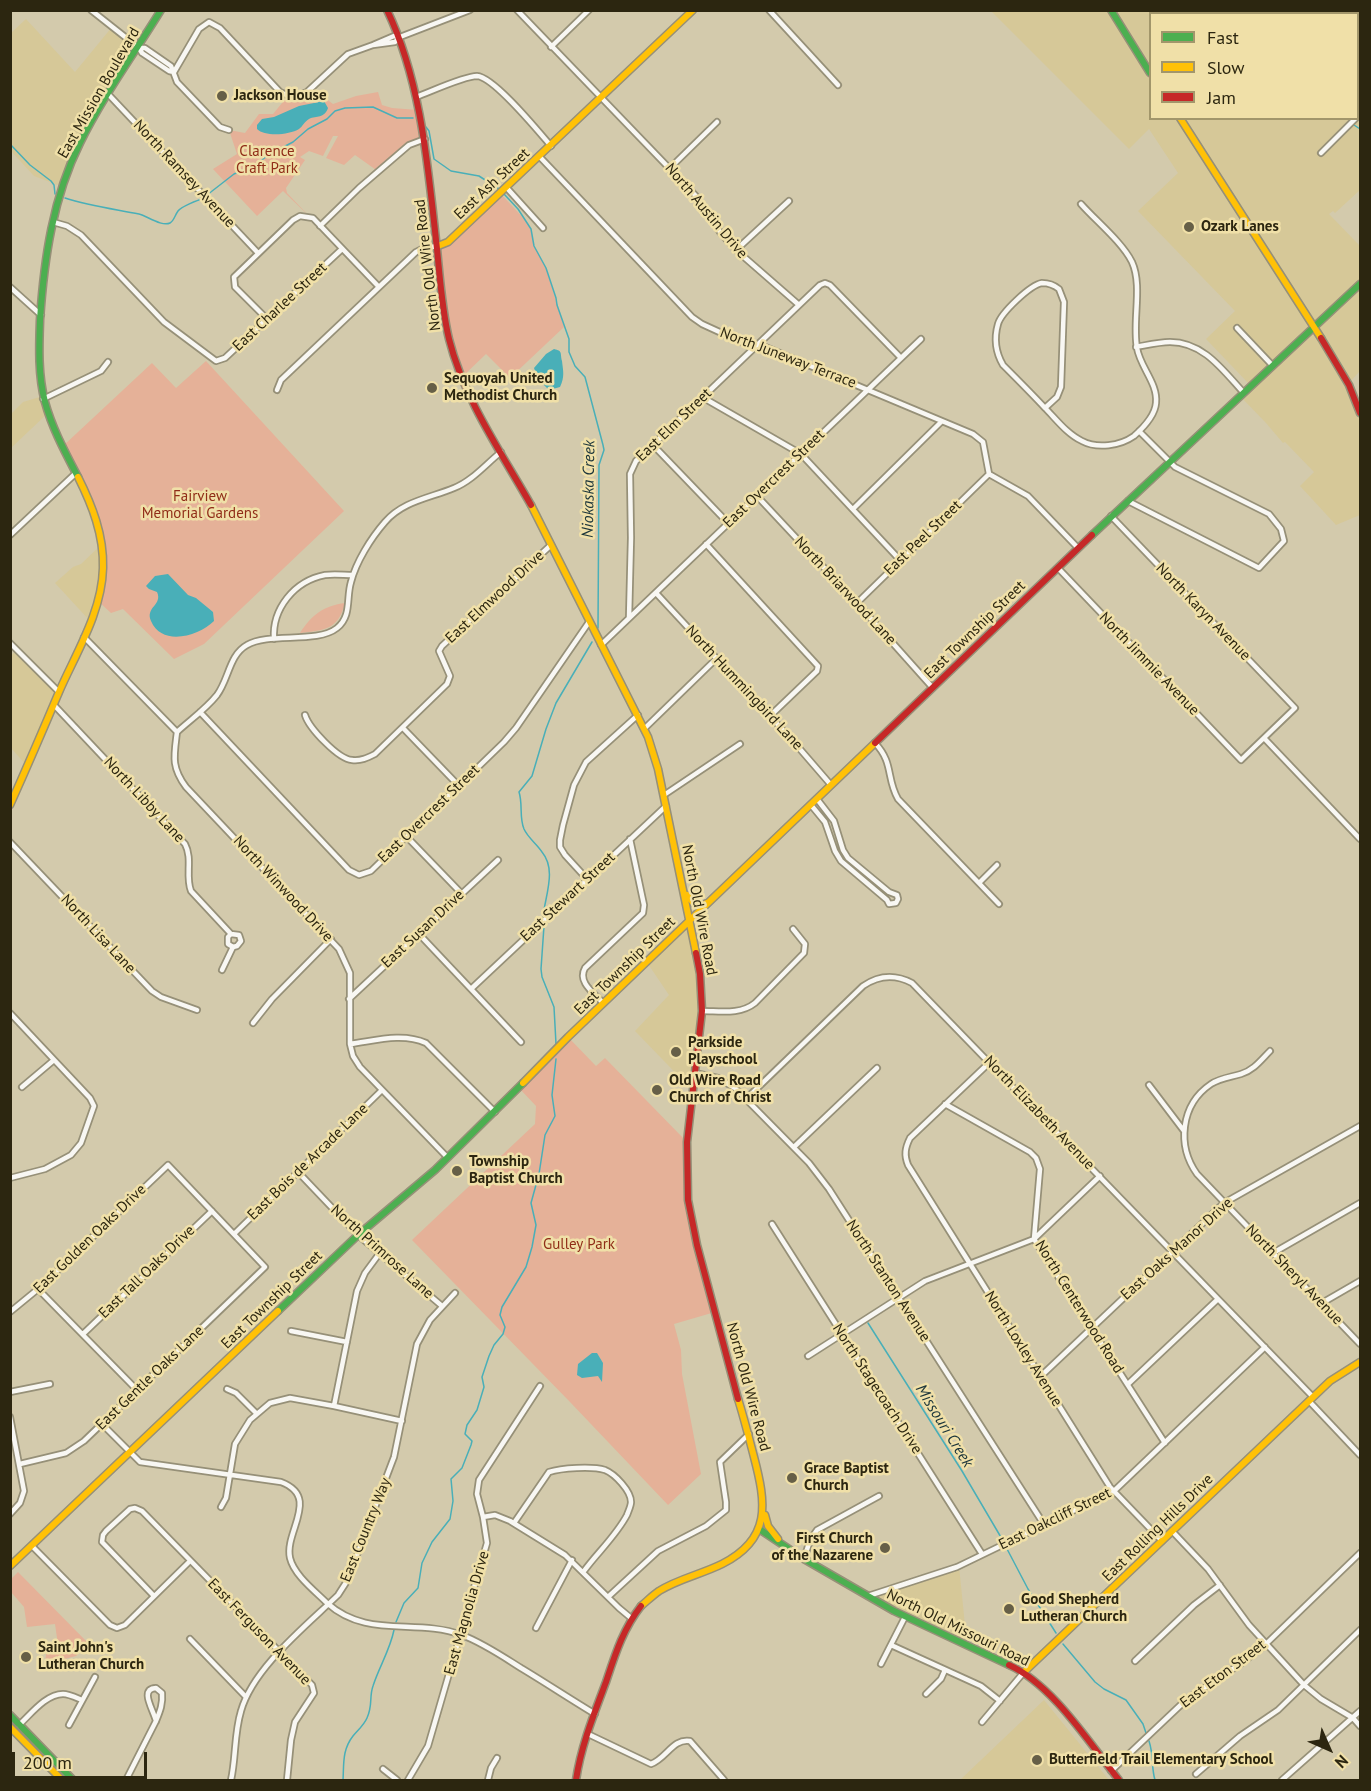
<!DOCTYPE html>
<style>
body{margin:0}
#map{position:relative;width:1371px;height:1791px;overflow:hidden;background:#d3caac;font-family:"PT Sans",sans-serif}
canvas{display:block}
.frame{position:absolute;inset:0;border:12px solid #2c2610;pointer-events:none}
.legend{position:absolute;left:1149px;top:12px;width:210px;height:108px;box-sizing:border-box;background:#f0e0a8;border:2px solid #a2966b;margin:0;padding:8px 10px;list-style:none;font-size:18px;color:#2c2610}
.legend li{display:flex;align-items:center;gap:12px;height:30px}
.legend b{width:30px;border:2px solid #a2966b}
.north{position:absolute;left:1299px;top:1719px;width:60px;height:60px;-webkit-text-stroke:4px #f0e0a8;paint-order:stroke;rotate:135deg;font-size:16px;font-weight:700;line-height:24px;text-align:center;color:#2c2610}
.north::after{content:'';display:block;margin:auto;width:21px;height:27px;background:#2c2610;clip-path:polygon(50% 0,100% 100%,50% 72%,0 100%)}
.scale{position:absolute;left:12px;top:1752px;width:135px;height:27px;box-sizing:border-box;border:3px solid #2c2610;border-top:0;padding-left:8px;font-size:18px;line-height:21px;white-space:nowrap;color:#2c2610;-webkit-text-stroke:4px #f0e0a8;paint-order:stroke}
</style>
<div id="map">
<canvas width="1371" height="1791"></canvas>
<div class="frame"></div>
<ul class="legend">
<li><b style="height:8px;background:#4caf50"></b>Fast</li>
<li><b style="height:8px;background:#ffc107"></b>Slow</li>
<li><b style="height:8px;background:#c62828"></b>Jam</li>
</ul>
<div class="north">N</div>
<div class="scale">200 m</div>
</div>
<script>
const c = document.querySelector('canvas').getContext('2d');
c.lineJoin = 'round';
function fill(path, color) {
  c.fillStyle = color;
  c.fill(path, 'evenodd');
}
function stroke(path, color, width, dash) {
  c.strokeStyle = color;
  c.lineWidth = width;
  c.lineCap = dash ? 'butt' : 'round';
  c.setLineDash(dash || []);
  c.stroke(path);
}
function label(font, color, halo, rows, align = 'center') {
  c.font = font + ' "PT Sans",sans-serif';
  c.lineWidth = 5;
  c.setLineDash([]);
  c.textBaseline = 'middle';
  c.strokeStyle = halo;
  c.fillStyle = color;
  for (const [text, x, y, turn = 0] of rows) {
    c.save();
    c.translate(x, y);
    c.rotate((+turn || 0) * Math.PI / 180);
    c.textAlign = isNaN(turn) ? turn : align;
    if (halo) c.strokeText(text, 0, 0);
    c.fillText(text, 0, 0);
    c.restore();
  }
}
fill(new Path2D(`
 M991,11H1183L1187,13L1150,14V118H1358V14H1247L1244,11H1360V190L1335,213L1333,211L1329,214L1360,246V371L1348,384L1360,413V515L1336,525L1300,486L1314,472L1285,442L1283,443L1266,423L1239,395L1250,385L1206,339L1235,311L1138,211L1178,173L1149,129L1129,149Z
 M26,19L75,72L112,27L139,48L90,127L63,187L34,176L11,151V33Z
 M43,396L48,413L11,448V414L23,402Z
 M102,544L103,568L90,621L55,583L73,567L81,564Z
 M17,649L59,692L27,766L11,748V656Z
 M690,920L702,1011L693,1091L635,1031L669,995L646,961Z
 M959,1566L967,1645L868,1596Z
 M1044,1700L1109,1780H960Z`), '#d6c898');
fill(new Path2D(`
 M312,88L333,104L356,96L378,92L382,105L392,108L418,110L425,139L413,142L379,172L355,155L344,165L326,158L338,136H333L323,156L309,151L300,157L305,160L286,188L287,193L309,216L283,191L257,216L213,169L237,154L229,130L245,133L259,114H273L287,97L293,98Z
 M500,193L528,223L531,229L534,246L546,268L564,327L510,378L486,354L461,378L449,338L438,246L448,242Z
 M206,361L344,511L204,644L174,659L123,609L111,613L97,600L102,583L100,531L63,446L152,363L176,388Z
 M345,603C338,630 325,630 300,633C312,614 324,606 345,603Z
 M568,1037L596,1066L605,1058L687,1142L688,1200L715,1312L674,1324L681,1350L682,1374L701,1474L668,1505L570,1402L412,1240L535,1124L536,1106L519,1088Z
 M18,1572L89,1644L76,1656L45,1664L47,1645H58L55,1624L27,1627L24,1607L11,1592V1579Z`), '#e5b198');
fill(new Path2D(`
 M324,101L328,108C324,119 317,115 309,119C305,121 302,127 299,129C289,135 265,137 257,129V125L262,119L274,117L299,106Z
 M554,349C563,351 560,353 562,361C563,371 565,376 560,387L549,390L538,379L534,368L546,354Z
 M168,574L188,595L196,598L213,612L214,621C199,636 162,647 151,621C145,607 163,605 157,592L149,589L146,586L155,576Z
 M592,1353H597L603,1363L602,1382L598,1376L582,1378L577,1375L578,1364Z`), '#49afb8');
stroke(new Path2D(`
 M1191,10L1195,14
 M1348,118L1349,119
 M1354,125L1360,129
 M426,127L429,131L434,159L451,171L479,176L499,189
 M10,144L30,165L51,181L54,185L55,194
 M504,194L518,209L531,229L534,246L546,268L556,298L557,305L569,339V352L575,366L585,377L603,445L604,450L599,465L598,628
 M207,195L234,174L256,164L270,154L293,142L308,129L327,119L335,111L345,108L373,107L397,118H413
 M65,198C90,206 114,209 139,214C147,216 162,227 170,223C174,221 175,215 178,211C181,207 197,200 203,199
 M543,917C545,896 557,870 542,852C537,844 528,838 524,829C519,817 523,804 519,792L532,776L546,729L556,703L592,642
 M544,926L541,969L542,977L554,1007L556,1044
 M868,1323L962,1471L1002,1539
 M1006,1547L1028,1589L1056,1633
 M396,1622L404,1603L418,1588L422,1563L432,1542L450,1519L453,1501L451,1479L462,1468L471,1445L472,1441L465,1434L467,1425L477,1410L484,1387L482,1377L489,1356L494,1345L503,1334L505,1327L500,1315L502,1307L526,1267L532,1247L536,1225L531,1203L539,1174L545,1135L555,1116L552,1095L556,1059
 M1063,1644L1095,1682L1104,1689L1126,1700L1143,1724L1146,1733
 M1149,1741C1154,1756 1151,1767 1155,1780
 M343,1780C344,1764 342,1750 353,1736C358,1730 364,1725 367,1718C373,1705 369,1697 373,1686C379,1667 390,1650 394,1630`), '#49afb8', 1.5);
const street = new Path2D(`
 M91,10L139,48L142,53L169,71L174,72
 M517,10L695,195L720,232L736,250L799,305
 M769,10L838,85
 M1244,10L1247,14
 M1358,26L1360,23
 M400,37L394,36L373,45L395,42L400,37L470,10
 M551,47L589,10
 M139,48H145L171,66L177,82L220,127L229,130
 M174,72L199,29L209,22L220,28L280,92L293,98L307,92L348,54L373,45
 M109,95L258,253
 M416,97C430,92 464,76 477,76C494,77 538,131 551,146
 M1358,102L1360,104
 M1321,153L1356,118
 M539,156L692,317L702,324L750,346L758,344L973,434L983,442L989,474L1028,496L1078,548
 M670,168L717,122
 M506,187L543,228
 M53,222L67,226L81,235L164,322L216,361L225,358L342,249
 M320,226L359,188L409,145L425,139
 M736,250L789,201
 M10,287L41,315
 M267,319L235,287L234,277L293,220L300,216L313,218L379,287
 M1237,328L1272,365
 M1136,347C1147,345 1159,342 1170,342C1203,342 1222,369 1243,392
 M277,390L281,380L416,252L424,248L438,246
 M702,397L801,454L900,560
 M43,399L101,371L108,362
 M1045,408L1057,397L1061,387L1064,302L1059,289C1054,285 1048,283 1042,283C1030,285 1001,313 998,324C994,338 996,353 1003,365C1017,379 1031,393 1045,408C1056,419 1067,434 1082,441C1097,449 1120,446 1134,436C1143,428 1155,416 1156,403C1158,383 1140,367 1137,348C1132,321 1143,286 1132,262C1122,242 1096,221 1081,204
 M653,445L728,523
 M757,496L857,603L932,687
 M1128,501L1259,568L1284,541L1281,529L1269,514L1175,467L1139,431
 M853,509L941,422
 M10,535L76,473
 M706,544L818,666L817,671L770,716
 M1058,568L1241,760L1295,708L1111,516
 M656,593L793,741L831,785
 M857,603L989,474
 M629,618L631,538L630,474L636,461L820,285L825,283L830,285L901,358
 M84,637L177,732C174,756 171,767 186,787L339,949L350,973V1044L353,1056L360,1067L447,1157
 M274,639C272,609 294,581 325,575C334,574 344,575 353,575
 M10,643L59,692
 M601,645L921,339
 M54,705L185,844C193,859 185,876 191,891L231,934L239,935L241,941L237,946L233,947L228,944V937L231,934
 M200,712L349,870L359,875L371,871L504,742L516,728L589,622
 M305,715C309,728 338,759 352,760C361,761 367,758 375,754L447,684L450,676L439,651L442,646L551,545
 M403,728L459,786
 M644,729L716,659
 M177,732C190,720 206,709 217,695C229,679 229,655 247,645C269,632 317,644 337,628C352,616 346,598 351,582C356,562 371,538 385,522C403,501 430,498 454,488C472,481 486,464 501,452
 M1264,738L1360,839
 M875,743C894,763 886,778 898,799L999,904
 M664,795L740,744
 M811,805L825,822L835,851L841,861L887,900L889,904L896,903L898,899L897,895L889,892L848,858L843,850L834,821L817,799
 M407,837L462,894
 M10,842L152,991L161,997L197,1010
 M587,879L565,855L560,847V840L563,825L574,785L586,762L638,715
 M979,883L997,865
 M419,934L521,1042
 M222,970L233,947
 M471,989L666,806
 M349,999L498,860
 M603,1003C594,993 577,982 585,968L643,913L644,905L630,839
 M702,1011C720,1011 740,1015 755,1003L804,953L805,944L793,929
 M10,1013L90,1098L94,1106L81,1143L71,1155L45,1169L10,1178
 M253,1023L272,999L331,939
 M350,1044C374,1041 402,1032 426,1043L495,1112
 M1270,1051C1261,1060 1254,1070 1241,1074C1231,1077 1220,1078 1211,1084C1180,1105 1177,1146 1197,1174L1360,1344
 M990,1062L910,1138C905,1148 904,1155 908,1165L1110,1487L1162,1541
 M695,1073L718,1078L735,1088L809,1163L829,1189L1045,1526
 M1149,1085L1184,1131
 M22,1087L54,1060
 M747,1098L863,986C879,975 895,974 912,983L1313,1397
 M945,1104L1030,1152L1036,1158L1040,1169L1034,1239L1165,1443
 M794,1147L877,1068
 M298,1172L358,1235L442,1306
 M772,1224L982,1554
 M234,1234L382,1090
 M1273,1253L1360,1203
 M38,1289L137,1390
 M1322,1303L1360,1281
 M10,1312L38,1289L168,1165L265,1267L84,1441L66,1453L20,1464
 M291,1331L347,1342
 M83,1334L212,1211
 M808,1356L925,1281L1034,1239L1100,1176
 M1041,1376L1224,1203L1360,1126
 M1128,1384L1218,1299
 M227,1389L236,1393L256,1413
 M10,1392L50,1384
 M1309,1401L1360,1455
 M334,1406L357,1291L365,1273L379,1254
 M10,1417L24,1491L20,1503L10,1514
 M102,1424L140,1462L281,1482C321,1497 284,1532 290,1558C294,1575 315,1591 327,1603C367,1639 415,1618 462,1635C483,1643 502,1656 521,1668C546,1683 570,1699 595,1714
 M221,1507L226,1498L235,1444L250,1420L270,1403L290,1398L334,1406L402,1421
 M483,1517L495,1515L510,1521L565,1555L619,1608L631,1618
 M514,1523L549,1472C561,1468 592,1466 605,1470C615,1474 631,1491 631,1502C631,1506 628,1512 627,1515C616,1536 597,1553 584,1571
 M1172,1531L1208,1569L1249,1625L1304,1685L1321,1699L1353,1718L1360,1726
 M32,1546L110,1625L117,1628L125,1625L190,1561
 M804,1559L810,1540L817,1530L879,1496
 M154,1596L102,1542L103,1535L106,1531L130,1509L135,1508L142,1511L312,1685L314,1693L295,1722L291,1740L287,1780
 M868,1596L957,1567L1114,1491L1265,1347
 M608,1597L658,1551L706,1526L726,1510V1502L720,1462L749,1434
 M536,1628L572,1560
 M190,1639L246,1697
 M891,1645L981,1686L1000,1701
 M1135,1661L1194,1605L1220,1585
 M881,1664L905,1617
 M926,1694L941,1679L945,1670
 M982,1722L1024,1672
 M19,1725C31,1714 46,1694 63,1694C69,1694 77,1698 82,1700
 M69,1725L95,1677
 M588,1734L651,1764C666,1759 673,1738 690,1741L724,1780
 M383,1769L397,1780
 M1111,1771L1187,1699L1239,1665L1266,1644L1360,1553
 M1196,1774L1240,1736L1278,1710L1360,1630
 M126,1780L156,1721C160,1711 163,1704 162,1693L156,1688C139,1689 153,1709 156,1721
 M231,1780C236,1758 234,1734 241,1711C253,1668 306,1626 338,1595L347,1581L394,1457L417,1344L430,1320L455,1293
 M408,1780L428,1746L487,1543L483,1517L477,1494L479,1480L540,1386
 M488,1780L491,1768L497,1758
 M1282,1780L1360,1711`);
const fast = new Path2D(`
 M1111,10L1150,73
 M78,477C65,452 52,428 45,402C38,375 39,347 40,320C44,259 53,197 80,143C103,96 134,54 161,10
 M1092,535L1360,284
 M278,1311L358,1235L435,1170L523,1083
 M759,1529L804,1559L894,1611L1009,1665
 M10,1715L73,1780`);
const slow = new Path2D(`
 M1180,118L1321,338
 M438,246L448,242L693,10
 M531,505L648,737L658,769L696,953
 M10,805C27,767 43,730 59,692C76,653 102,612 103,568C104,535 92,505 78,477
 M687,895L695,905L701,906L707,903
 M523,1083L568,1037L875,743
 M765,1515L768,1526L778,1539
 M10,1566L278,1311
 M641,1606C647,1601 652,1596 659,1591C678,1579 702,1574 722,1564C772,1539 766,1503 754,1457C749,1438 744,1418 738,1399
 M1024,1672L1330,1381L1360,1362
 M10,1727L62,1780`);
const jam = new Path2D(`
 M387,10C422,83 428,169 437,249C440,279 442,310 449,339C464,399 501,452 531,505
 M1321,338L1349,385L1360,413
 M875,743L1092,535
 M696,953L700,974L702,1011L687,1142L688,1200L697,1245L738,1399
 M1009,1665C1053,1685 1089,1743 1119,1780
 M576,1780C581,1746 594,1714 606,1682C615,1655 623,1629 641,1606`);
stroke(street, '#969078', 8);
stroke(fast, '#969078', 9);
stroke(slow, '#969078', 9);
stroke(jam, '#969078', 9);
stroke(street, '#f8f7f3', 4.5);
stroke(fast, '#4caf50', 6);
stroke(slow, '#ffc107', 6);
stroke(jam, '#c62828', 6);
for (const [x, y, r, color] of [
 [222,96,6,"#665f47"],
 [1189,227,6,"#665f47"],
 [432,388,6,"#665f47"],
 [676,1052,6,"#665f47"],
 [657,1090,6,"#665f47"],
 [457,1171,6,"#665f47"],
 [792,1478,6,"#665f47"],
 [885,1548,6,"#665f47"],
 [1009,1609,6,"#665f47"],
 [26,1657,6,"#665f47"],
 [1037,1760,6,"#665f47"]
]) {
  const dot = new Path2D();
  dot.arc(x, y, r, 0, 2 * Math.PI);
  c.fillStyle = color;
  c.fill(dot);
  stroke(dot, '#f0e0a8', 2);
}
label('15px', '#2c2610', '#f0e0a8', [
 ["East Mission Boulevard",99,93,-60],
 ["North Ramsey Avenue",184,174,47],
 ["East Ash Street",492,184,-43],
 ["North Austin Drive",706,211,50],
 ["North Old Wire Road",428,265,-97],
 ["East Charlee Street",280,307,-43],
 ["North Juneway Terrace",788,358,21],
 ["East Elm Street",674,425,-44],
 ["East Overcrest Street",774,479,-44],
 ["East Peel Street",923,538,-44],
 ["North Briarwood Lane",845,591,47],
 ["East Elmwood Drive",495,597,-43],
 ["North Karyn Avenue",1203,612,46],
 ["East Township Street",975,630,-44],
 ["North Jimmie Avenue",1149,664,46],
 ["North Hummingbird Lane",744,688,47],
 ["North Libby Lane",144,800,47],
 ["East Overcrest Street",429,814,-44],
 ["North Winwood Drive",283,889,47],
 ["East Stewart Street",568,897,-43],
 ["North Old Wire Road",699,910,79],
 ["East Susan Drive",423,929,-43],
 ["North Lisa Lane",98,934,47],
 ["East Township Street",625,966,-44],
 ["North Elizabeth Avenue",1039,1113,46],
 ["East Bois de Arcade Lane",308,1162,-44],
 ["East Golden Oaks Drive",90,1239,-44],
 ["East Oaks Manor Drive",1177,1249,-42],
 ["North Primrose Lane",382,1252,42],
 ["East Tall Oaks Drive",147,1272,-44],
 ["North Sheryl Avenue",1294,1275,46],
 ["North Stanton Avenue",888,1281,57],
 ["East Township Street",272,1300,-44],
 ["North Centerwood Road",1079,1307,58],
 ["North Loxley Avenue",1023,1349,58],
 ["East Gentle Oaks Lane",150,1378,-44],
 ["North Old Wire Road",748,1387,75],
 ["North Stagecoach Drive",877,1389,57],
 ["East Oakcliff Street",1055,1519,-26],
 ["East Rolling Hills Drive",1158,1528,-44],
 ["East Country Way",366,1530,-68],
 ["East Magnolia Drive",467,1613,-74],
 ["North Old Missouri Road",958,1628,26],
 ["East Ferguson Avenue",259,1632,46],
 ["East Eton Street",1223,1674,-37]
]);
label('bold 15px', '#2c2610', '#f0e0a8', [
 ["Jackson House",234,96],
 ["Ozark Lanes",1201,227],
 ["Sequoyah United",444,379],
 ["Methodist Church",444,396],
 ["Parkside",688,1043],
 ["Playschool",688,1060],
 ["Old Wire Road",669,1081],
 ["Church of Christ",669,1098],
 ["Township",469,1162],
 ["Baptist Church",469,1179],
 ["Grace Baptist",804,1469],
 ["Church",804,1486],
 ["First Church",873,1539,"right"],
 ["of the Nazarene",873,1556,"right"],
 ["Good Shepherd",1021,1600],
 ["Lutheran Church",1021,1617],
 ["Saint John's",38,1648],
 ["Lutheran Church",38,1665],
 ["Butterfield Trail Elementary School",1049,1760]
], 'left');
label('15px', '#902d18', '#f0e0a8', [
 ["Clarence",267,152],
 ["Craft Park",267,169],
 ["Fairview",200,497],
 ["Memorial Gardens",200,514],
 ["Gulley Park",579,1245]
]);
label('italic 16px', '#1a343a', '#f0e0a8', [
 ["Niokaska Creek",589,489,-89],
 ["Missouri Creek",944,1426,58]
]);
</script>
